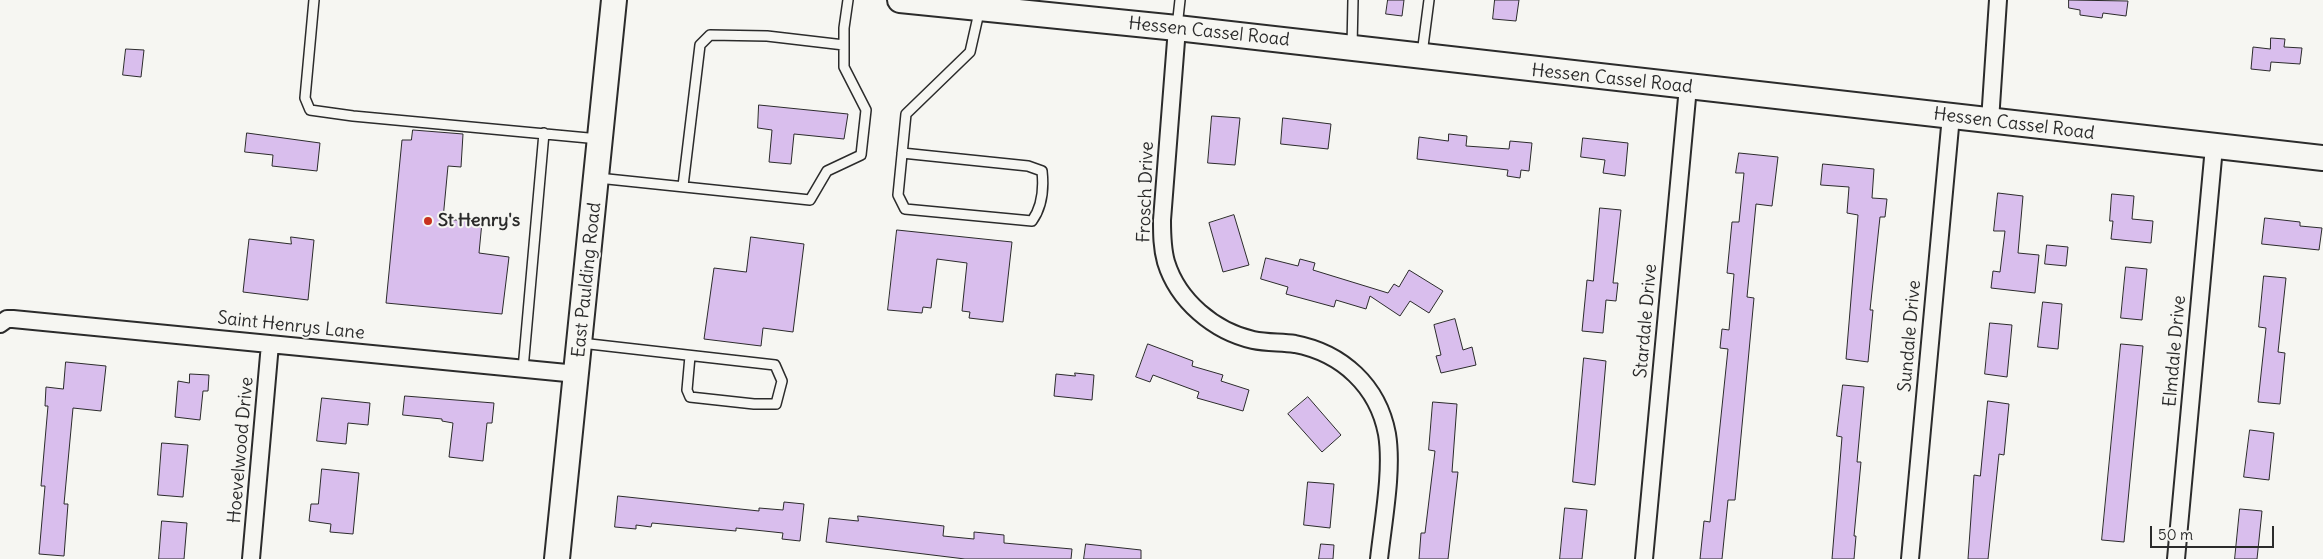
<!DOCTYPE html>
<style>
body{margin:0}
#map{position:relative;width:2323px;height:559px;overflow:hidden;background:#f6f6f2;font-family:Delius,sans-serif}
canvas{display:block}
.scale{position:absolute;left:2150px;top:526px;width:124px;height:22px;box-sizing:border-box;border:2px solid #2b2b2b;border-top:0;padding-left:6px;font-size:15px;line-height:18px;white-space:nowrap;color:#2b2b2b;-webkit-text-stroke:4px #f6f6f2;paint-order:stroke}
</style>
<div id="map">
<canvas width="2323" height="559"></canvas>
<div class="scale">50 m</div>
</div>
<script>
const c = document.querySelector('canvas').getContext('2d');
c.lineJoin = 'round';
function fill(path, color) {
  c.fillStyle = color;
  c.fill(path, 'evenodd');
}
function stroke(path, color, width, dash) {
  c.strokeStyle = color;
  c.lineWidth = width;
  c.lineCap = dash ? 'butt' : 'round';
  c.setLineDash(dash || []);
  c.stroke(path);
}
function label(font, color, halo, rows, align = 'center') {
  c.font = font + ' Delius,sans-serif';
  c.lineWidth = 4;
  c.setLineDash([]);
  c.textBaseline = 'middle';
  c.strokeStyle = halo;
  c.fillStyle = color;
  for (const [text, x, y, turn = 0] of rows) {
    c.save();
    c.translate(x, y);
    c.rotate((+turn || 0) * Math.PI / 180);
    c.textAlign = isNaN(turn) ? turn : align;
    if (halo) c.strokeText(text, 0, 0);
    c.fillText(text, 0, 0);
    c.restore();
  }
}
const building = new Path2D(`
 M1388,0H1404L1402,16L1386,14Z
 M1495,0H1519L1516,21L1493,19Z
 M2069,0L2128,1L2126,16L2103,13L2102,18L2080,15V10L2069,8Z
 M2271,38L2285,39L2284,47L2302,48L2300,64L2271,62L2270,71L2251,69L2253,47L2270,49Z
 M126,49L144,50L141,77L123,75Z
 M759,105L848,114L844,139L794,134L791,164L769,162L772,130L758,128Z
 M1212,116L1240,118L1235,165L1208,163Z
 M1283,118L1331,124L1328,149L1281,144Z
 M413,130L463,134L461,167L448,166L443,219L482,222L479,253L509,257L502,314L386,303L402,140H411Z
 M247,133L320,143L317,171L272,166L273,155L245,152Z
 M1449,134L1467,136L1466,146L1509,149L1510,141L1532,143L1529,171L1521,170L1520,178L1507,176L1508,170L1417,159L1419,137L1448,141Z
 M1583,138L1628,143L1625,176L1603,173L1605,160L1581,157Z
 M1739,153L1778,157L1772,206L1756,204L1747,297L1754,298L1735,500H1728L1722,559H1700L1704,521L1710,522L1728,349L1720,348L1722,329L1729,330L1734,274L1727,273L1732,222H1739L1744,173H1736Z
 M1823,164L1874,169L1872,198L1887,199L1885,217H1880L1870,310H1873L1868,362L1846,359L1858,215L1847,213L1849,187L1821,185Z
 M1998,193L2023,196L2018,253L2039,255L2035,293L1991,288L1993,271L2000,272L2005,231H1994Z
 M2112,194L2134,196L2132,219L2153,221L2151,243L2111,239L2113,221H2110Z
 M1600,208L1621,210L1613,283H1618L1616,301L1606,300L1603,333L1582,331L1587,280L1593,281Z
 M1234,215L1249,265L1223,272L1209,223Z
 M2265,218L2300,222V226L2322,228L2319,250L2262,244Z
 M897,230L1012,242L1003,322L969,318L970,312L962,311L967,263L937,259L931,308L923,307L922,313L888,310Z
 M291,237L314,240L308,300L243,292L249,239L291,244Z
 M751,237L804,244L793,332L763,328L761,346L704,339L714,268L746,272Z
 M2047,245L2068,247L2066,266L2045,264Z
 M1266,258L1298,266L1300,259L1315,263L1313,270L1388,293L1394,284L1399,287L1409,270L1443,291L1429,313L1410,301L1400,316L1370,296L1366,309L1336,300L1334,307L1286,294L1288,287L1261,279Z
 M2126,267L2147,269L2142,320L2121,318Z
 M2264,276L2286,278L2278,352L2285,353L2280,404L2258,402L2266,328L2259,327Z
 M2043,302L2062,304L2058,349L2038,347Z
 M1455,319L1463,350L1472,347L1476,365L1441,373L1436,356L1441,355L1434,325Z
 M1990,323L2012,325L2007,377L1985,374Z
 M1148,344L1193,361L1192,366L1223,375L1221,381L1249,390L1243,411L1197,398L1199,392L1153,375L1150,382L1136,377Z
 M2121,344L2143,346L2124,542L2102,540Z
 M1584,358L1606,361L1595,485L1573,482Z
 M66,362L106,366L101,411L73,408L64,504H68L64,556L39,554L45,486H41L48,406H45L46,387L63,389Z
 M1075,373L1094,375L1092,400L1054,396L1056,374L1075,376Z
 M190,374L209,375L208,391H203L200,420L175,417L178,381L189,383Z
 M1843,385L1864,387L1857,462H1861L1854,536H1856L1854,559H1832L1842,437L1837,436Z
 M405,396L494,403L492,423H487L483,461L449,457L453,423L442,421V419L403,415Z
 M1308,397L1341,435L1322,452L1288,414Z
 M322,398L370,403L368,425L348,423L346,444L317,441Z
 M1988,401L2009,404L2004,455L1999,454L1988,559H1968L1974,475L1980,476Z
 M1433,402L1457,404L1452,472H1458L1448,559H1419L1421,533H1425L1435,451L1429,450Z
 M2250,430L2274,433L2269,480L2244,477Z
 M162,443L188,445L183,497L158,495Z
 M322,469L359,473L353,534L330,532L331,524L309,521L311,504H318Z
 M1308,482L1334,484L1330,528L1304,525Z
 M618,496L759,511V508L783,510L784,502L804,504L800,541L782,539L783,533L736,528V531L652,523L651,527L636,525V529L615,527Z
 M1565,508L1587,510L1582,559H1560Z
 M2240,509L2262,511L2257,559H2235Z
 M858,516L944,526L943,536L974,539V532L1004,535V543L1072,549L1071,559H965L826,542L829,518L858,521Z
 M162,521L187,523L184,559H159Z
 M1086,544L1141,550V559H1084Z
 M1321,544L1334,545L1333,559H1319Z`);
fill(building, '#d9beed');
stroke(building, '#2b2b2b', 1);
const service = new Path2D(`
 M314,0L305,98L310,110L353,116L599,139
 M1177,27L1180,0
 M1352,47L1353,0
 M1422,54L1429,0
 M902,153L1028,166L1042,171C1044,189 1042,207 1032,221L905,209L898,195L906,114L970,52L980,8
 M598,178L810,200L827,171L861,155L866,110L844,67V28L848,0
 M683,186L700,45L710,35L767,36L844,45
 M581,343L775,365L782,381L776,404H754L690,397L687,390L690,356
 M523,369L544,133`);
const minor = new Path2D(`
 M1177,28L1162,220C1162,234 1162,248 1166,262C1178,301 1214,331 1253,340C1267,343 1281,342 1295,344C1342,353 1378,386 1387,434C1393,470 1383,522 1379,559
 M1990,121L1998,0
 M0,324L7,319H13L577,374
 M251,559L270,344
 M1644,559L1688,87
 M1910,559L1951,116
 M2176,559L2214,147`);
const secondary = new Path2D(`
 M900,0L1177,28L2323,158
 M557,559L614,0`);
stroke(service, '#2b2b2b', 12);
stroke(minor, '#2b2b2b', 20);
stroke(secondary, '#2b2b2b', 28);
stroke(service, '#f6f6f2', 9);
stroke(minor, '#f6f6f2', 16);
stroke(secondary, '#f6f6f2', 24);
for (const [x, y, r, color] of [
 [428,221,5,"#c8321e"]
]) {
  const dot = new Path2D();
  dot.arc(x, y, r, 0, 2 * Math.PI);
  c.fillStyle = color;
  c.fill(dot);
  stroke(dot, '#f6f6f2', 2);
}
label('18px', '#2b2b2b', '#f6f6f2', [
 ["Hessen Cassel Road",1209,32,6],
 ["Hessen Cassel Road",1612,79,6],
 ["Hessen Cassel Road",2014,124,7],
 ["Frosch Drive",1146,192,-88],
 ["East Paulding Road",587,280,-84],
 ["Stardale Drive",1646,321,-85],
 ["Saint Henrys Lane",291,326,6],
 ["Sundale Drive",1910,336,-85],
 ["Elmdale Drive",2175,351,-85],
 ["Hoevelwood Drive",241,450,-85]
]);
label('bold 18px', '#2b2b2b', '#f6f6f2', [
 ["St Henry's",438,221]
], 'left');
</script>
